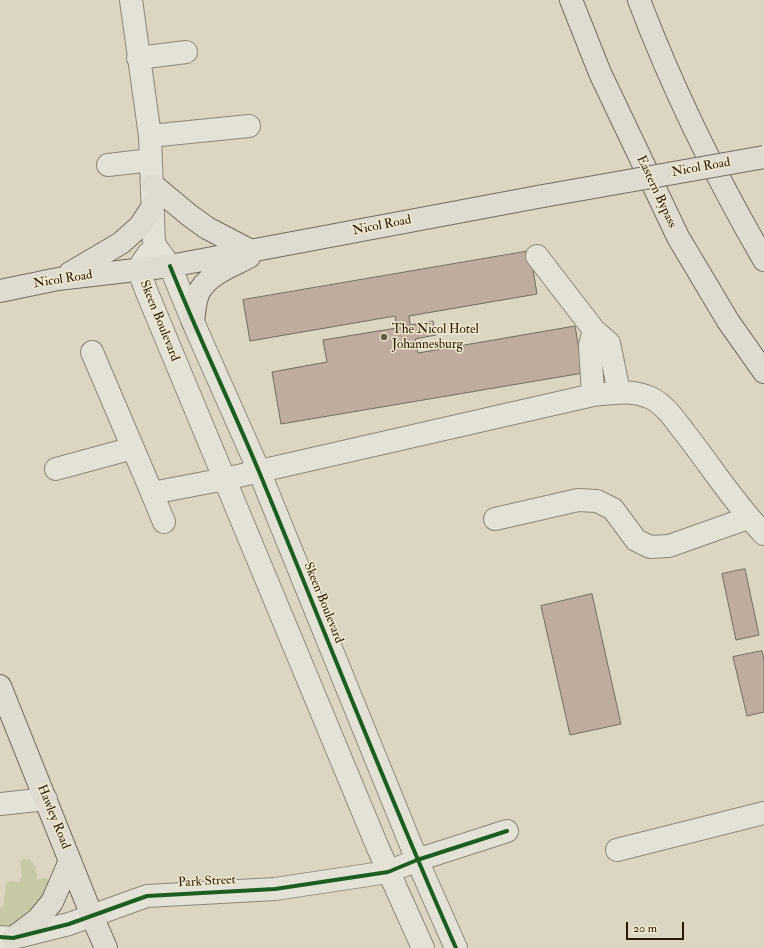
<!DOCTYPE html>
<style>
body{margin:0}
#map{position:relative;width:764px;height:948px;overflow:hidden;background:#dcd5c2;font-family:"IM FELL Double Pica",serif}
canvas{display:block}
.scale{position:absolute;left:626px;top:922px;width:58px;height:18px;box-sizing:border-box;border:2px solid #291901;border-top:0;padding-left:5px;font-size:12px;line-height:14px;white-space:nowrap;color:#291901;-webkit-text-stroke:3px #efe8d1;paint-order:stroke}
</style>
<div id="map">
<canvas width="764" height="948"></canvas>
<div class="scale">20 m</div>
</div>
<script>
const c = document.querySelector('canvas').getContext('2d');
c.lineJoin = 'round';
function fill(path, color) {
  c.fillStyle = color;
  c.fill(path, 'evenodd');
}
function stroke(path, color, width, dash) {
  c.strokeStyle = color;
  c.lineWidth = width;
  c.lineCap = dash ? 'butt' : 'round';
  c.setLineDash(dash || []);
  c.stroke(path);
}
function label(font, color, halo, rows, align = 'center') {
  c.font = font + ' "IM FELL Double Pica",serif';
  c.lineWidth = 3;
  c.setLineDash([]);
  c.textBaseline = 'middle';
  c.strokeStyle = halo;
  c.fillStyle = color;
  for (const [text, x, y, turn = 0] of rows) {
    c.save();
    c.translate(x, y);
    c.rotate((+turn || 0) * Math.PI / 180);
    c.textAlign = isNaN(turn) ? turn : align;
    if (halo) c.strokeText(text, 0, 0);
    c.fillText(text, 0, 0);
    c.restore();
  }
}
fill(new Path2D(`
 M23,859H29L36,867L37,880L44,878L49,880L52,885L25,926L0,928V907L3,908L6,883L11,881L19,882L22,877L20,862Z`), '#c7c9a6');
const building = new Path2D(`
 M530,251L537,294L409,316L410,325L433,321L436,335L415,339L418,353L575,326L583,373L281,424L272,372L327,362L323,340L397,328L395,316L250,341L243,300Z
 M745,569L759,635L736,640L722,574Z
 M592,594L621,724L570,735L541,606Z
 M762,651L764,660V712L747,716L733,657Z`);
fill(building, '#bead9e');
stroke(building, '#726c5f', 1);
const minor = new Path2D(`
 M131,0L150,136L154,244L170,266L193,322L259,471L417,860L456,948
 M138,58L186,52
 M150,136L249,126
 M108,165L151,160
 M148,254L138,269L148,295L378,848L423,948
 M537,256L594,330L609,343L619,392
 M92,352L152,493L225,479L593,395C613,393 632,389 651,398C665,405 675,420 685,433C711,466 734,503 764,534
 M593,395L590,345L594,330
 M56,469L133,448
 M152,493L164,522
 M495,519L578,500L597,501L613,509L636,540L650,547L669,546L748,518
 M0,804L46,799
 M617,850L764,813
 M0,937L13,938L69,924L147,896L275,889L388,872L417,860L507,831`);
const major = new Path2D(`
 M153,185L189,215L207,228L251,251
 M70,273L121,243L140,226L153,206
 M0,291L58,279L170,266L543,196
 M193,322C194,313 195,302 198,294C206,275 232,266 249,257
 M0,686L92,916L106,948
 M13,938L38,919L52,902L70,861`);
const highway = new Path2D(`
 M571,0L600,73L678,237L728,321L764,372
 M639,0C673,90 716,177 764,260`);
stroke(minor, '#8c8678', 24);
stroke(major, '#726c5f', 24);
stroke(highway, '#726c5f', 24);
stroke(minor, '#e4e1d7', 22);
stroke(major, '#dfdbd0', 22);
stroke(highway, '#dfdbd0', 22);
const majorBridge = new Path2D(`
 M543,196L764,157`);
stroke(majorBridge, '#726c5f', 24, []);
stroke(majorBridge, '#dfdbd0', 22);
stroke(new Path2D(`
 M170,266C198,336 231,404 260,474C325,632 387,792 456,948
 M0,937L13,938L69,924L147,896L275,889L388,872L417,860L507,831`), '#1b5e20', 4);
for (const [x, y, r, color] of [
 [384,337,4,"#685b45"]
]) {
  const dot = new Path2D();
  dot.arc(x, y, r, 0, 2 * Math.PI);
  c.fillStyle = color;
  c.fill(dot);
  stroke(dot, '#efe8d1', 1.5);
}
label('13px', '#291901', '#efe8d1', [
 ["Nicol Road",701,168,-10],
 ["Eastern Bypass",656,192,65],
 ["Nicol Road",382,226,-11],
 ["Nicol Road",63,280,-9],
 ["Skeen Boulevard",159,321,68],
 ["Skeen Boulevard",323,603,68],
 ["Hawley Road",53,817,68],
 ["Park Street",207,882,-3]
]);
label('13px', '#291901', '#efe8d1', [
 ["The Nicol Hotel",392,330],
 ["Johannesburg",392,345]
], 'left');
</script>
